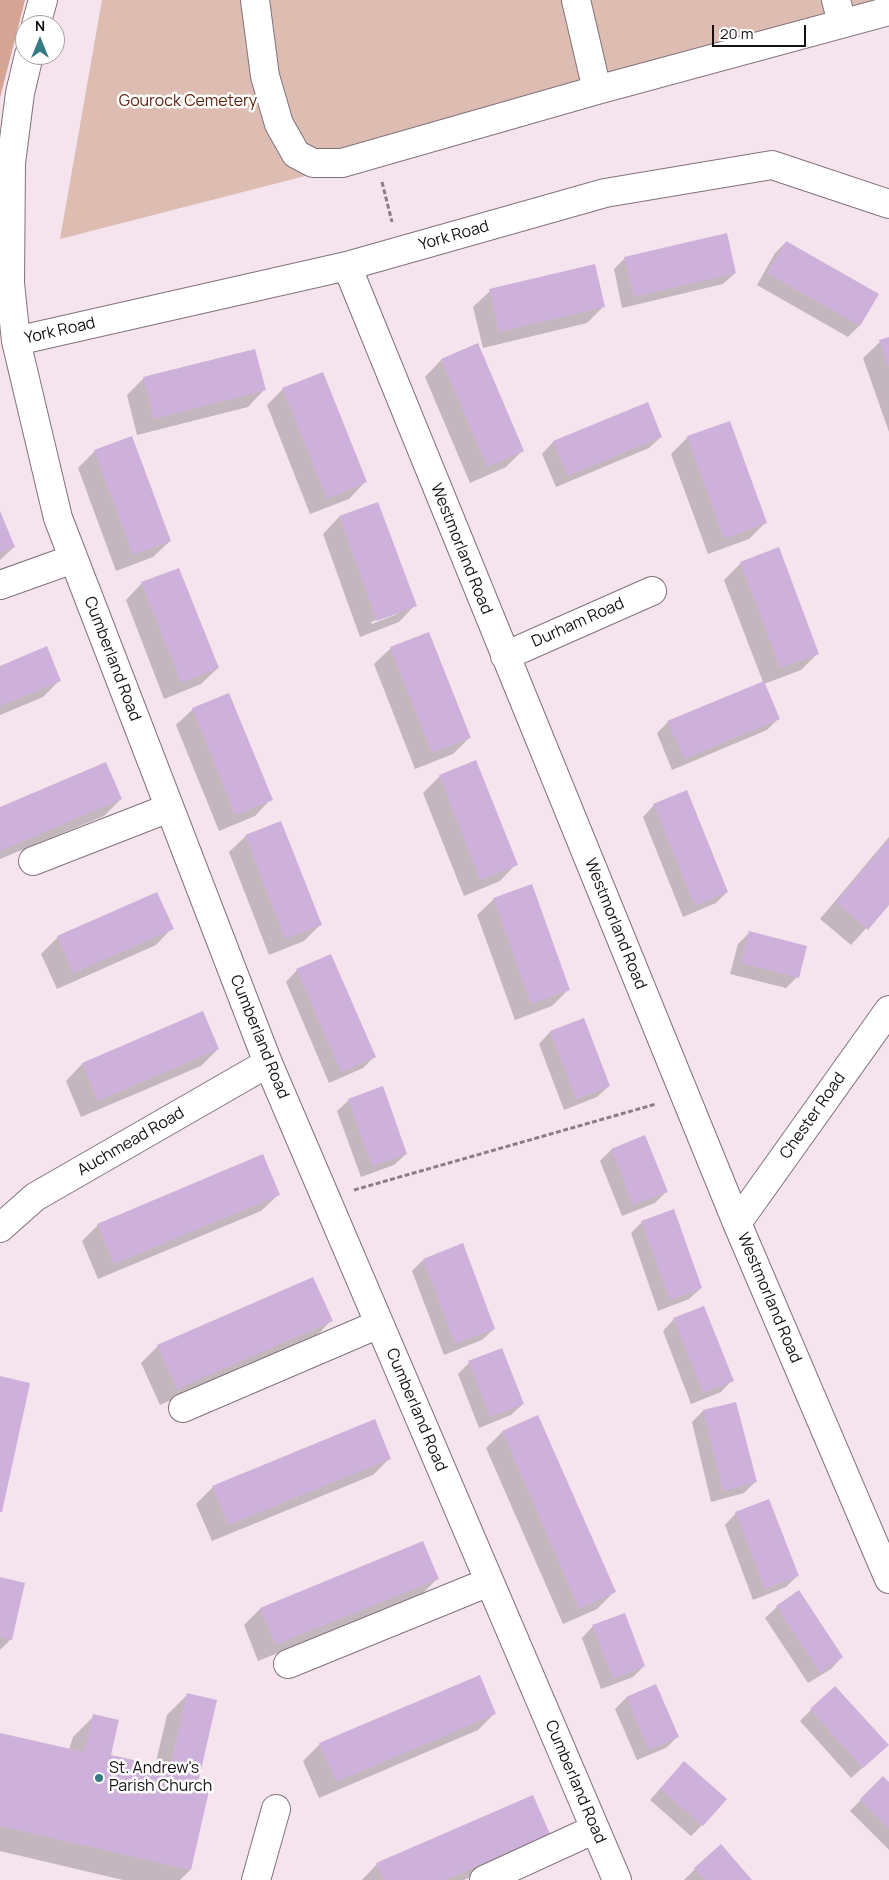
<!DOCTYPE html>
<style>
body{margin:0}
#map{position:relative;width:889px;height:1880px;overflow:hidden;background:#f5e4ed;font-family:Manrope,sans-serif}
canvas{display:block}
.north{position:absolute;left:15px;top:15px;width:50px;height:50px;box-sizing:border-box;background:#fff;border:1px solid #a29fa1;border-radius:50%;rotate:0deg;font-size:14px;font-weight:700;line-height:20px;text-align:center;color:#161013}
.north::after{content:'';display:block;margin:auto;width:18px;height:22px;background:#347b84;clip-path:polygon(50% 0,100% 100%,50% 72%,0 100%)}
.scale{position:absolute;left:712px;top:25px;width:94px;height:22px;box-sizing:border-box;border:2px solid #161013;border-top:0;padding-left:6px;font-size:15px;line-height:18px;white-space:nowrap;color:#161013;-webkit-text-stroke:4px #fff;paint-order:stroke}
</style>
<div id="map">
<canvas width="889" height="1880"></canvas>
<div class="north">N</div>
<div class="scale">20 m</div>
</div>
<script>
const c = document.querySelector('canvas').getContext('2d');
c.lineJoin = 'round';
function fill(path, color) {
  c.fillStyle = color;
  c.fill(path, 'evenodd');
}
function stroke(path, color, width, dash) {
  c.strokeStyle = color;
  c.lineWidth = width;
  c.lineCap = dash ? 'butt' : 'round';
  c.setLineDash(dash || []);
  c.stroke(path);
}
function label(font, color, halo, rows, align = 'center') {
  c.font = font + ' Manrope,sans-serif';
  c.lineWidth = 5;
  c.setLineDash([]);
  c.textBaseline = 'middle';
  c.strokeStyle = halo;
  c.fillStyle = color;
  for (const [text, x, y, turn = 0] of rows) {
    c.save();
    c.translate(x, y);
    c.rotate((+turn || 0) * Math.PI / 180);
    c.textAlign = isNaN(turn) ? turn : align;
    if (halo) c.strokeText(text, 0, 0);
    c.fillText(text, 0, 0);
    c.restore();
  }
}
fill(new Path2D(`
 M102,0H889V26L60,239Z`), '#ddbcb1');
fill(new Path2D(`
 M0,0H25L0,98Z`), '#d6a494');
fill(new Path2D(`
 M786,242L859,326L848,337L757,285L775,253Z
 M625,258L735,273L723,284L622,308L614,269Z
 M490,291L604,306L587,323L483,348L473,307Z
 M889,338V432L863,358L880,342Z
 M478,345L523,450L506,467L470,483L425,377L441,360Z
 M144,378L264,390L248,407L137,435L127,395Z
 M283,389L365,482L349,499L310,514L267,405Z
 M647,403L661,437L649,448L556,487L542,454L553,442Z
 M688,437L765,523L749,539L708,554L671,454Z
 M95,451L170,541L153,557L116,571L78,468Z
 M377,503L415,605L399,622L360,637L323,534L339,517ZM397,612V614L372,624L371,622Z
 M0,515L14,547L0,560Z
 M741,563L818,653L801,670L764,684L778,719L767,730L672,770L657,733L668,722L763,682L724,580Z
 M142,583L218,668L201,684L164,699L126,600Z
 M391,648L469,738L453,754L415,769L374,664Z
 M0,667L60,680L43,697L0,715Z
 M193,709L271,799L255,816L219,831L176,725Z
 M440,776L516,864L500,881L464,896L423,793Z
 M121,799L104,816L0,859V809Z
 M654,805L727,892L716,903L683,917L643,817Z
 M246,836L320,925L304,941L269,955L229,852Z
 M889,837V903L851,945L820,919Z
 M494,899L568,990L552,1006L515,1020L477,915Z
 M172,928L156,945L57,989L41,954L58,937Z
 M749,933L797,977L786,988L730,974L738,944Z
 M297,970L374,1057L363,1068L329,1083L286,982Z
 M202,1013L218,1049L201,1066L81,1117L66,1081L82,1064Z
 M583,1020L609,1086L597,1097L564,1110L539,1044L550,1032Z
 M349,1100L406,1154L394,1165L361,1177L337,1111Z
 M645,1137L666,1192L655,1203L622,1216L600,1161L611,1150Z
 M278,1195L261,1211L98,1279L82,1241L98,1225Z
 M642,1222L701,1288L689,1299L658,1311L631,1233Z
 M423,1260L494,1329L482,1340L444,1355L412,1271Z
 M674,1319L732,1380L721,1392L691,1404L663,1331Z
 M331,1321L315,1337L160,1405L141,1363L158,1346Z
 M469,1363L523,1404L511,1415L479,1428L458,1374Z
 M735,1403L755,1482L744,1493L711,1502L692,1422L703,1411Z
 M502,1432L614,1592L597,1609L563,1624L486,1448Z
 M390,1458L373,1475L212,1541L196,1504L213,1487Z
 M736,1513L797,1576L786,1587L753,1600L725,1525Z
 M0,1578L11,1639L0,1650Z
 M437,1579L421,1595L258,1661L244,1625L260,1609Z
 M799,1592L842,1657L831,1669L808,1683L765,1618L777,1607Z
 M593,1626L644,1666L633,1677L601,1689L582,1638Z
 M655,1686L677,1737L666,1748L637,1760L615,1709L626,1698Z
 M188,1694L195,1788L190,1870L180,1880H123L0,1851V1734L69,1750L73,1737L94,1716L109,1756L155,1766L167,1715Z
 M811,1710L876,1756L851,1778L800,1721Z
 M495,1713L478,1730L319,1798L303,1761L320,1744Z
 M673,1774L702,1825L691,1836L650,1800Z
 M883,1777L889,1783V1850L850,1811Z
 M549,1834L532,1850L464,1880H362L377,1864Z
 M695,1869L750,1880H684Z`), '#0003');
fill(new Path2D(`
 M727,233L736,273L634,297L624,257Z
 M786,241L879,294L860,326L767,273Z
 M595,264L605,307L499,332L489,289Z
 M889,337V368L879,340Z
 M478,343L524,451L487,467L441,359Z
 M255,349L266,390L154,419L143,377Z
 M323,372L367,482L327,499L282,388Z
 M648,402L662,437L567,476L553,441Z
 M730,421L767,523L724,539L687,436Z
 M132,436L171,541L133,555L94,450Z
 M378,502L417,606L377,621L339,516Z
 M0,511L15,547L0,553Z
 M779,547L819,654L780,668L740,562Z
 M179,568L219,668L181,683L141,582Z
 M429,632L471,738L432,753L390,647Z
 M47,646L61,681L0,706V666Z
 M764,681L780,719L684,759L667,721Z
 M229,693L273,800L235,815L192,708Z
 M476,760L518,865L480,880L439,775Z
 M106,762L122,799L0,851V807Z
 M687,790L728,892L695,906L653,804Z
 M281,821L322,925L285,939L245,835Z
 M889,839V905L868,930L836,902Z
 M532,884L570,990L531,1004L493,898Z
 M157,892L174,929L73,973L57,936Z
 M749,931L807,946L799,978L741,963Z
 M331,954L376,1057L341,1072L296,969Z
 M203,1011L219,1049L98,1101L82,1063Z
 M584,1018L610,1086L576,1099L550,1031Z
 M383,1086L407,1154L372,1166L348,1099Z
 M645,1135L668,1192L633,1205L611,1149Z
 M263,1154L280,1195L114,1264L97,1224Z
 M674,1209L702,1288L670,1300L641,1221Z
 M463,1243L495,1329L455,1344L423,1259Z
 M313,1277L333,1321L177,1389L157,1345Z
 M704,1306L734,1381L703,1393L673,1318Z
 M502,1348L524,1404L490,1417L468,1361Z
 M0,1376L30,1383L2,1512H0Z
 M736,1402L757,1482L723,1491L703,1410Z
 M538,1415L616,1592L579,1609L502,1431Z
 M375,1419L391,1459L228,1525L212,1486Z
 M769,1499L799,1576L765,1589L735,1512Z
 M423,1541L439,1579L275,1645L260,1608Z
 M0,1577L25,1583L12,1640L0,1637Z
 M799,1590L843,1657L820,1673L776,1606Z
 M625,1613L645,1666L613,1679L592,1625Z
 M480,1675L496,1714L336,1782L319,1743Z
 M656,1684L679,1737L649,1750L626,1697Z
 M835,1686L889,1745L863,1768L810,1709Z
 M187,1693L217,1700L197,1787L209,1791L191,1870L0,1826V1733L84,1752L93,1714L119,1720L111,1755L170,1768Z
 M684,1761L727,1799L703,1826L660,1789Z
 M883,1776L889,1782V1828L860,1799Z
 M533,1795L550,1834L445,1880H384L376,1863Z
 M721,1844L752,1880H705L694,1868Z`), '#ceb1da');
const minor = new Path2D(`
 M255,0L265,76L279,124L296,154L313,163H342L597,90L889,11
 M576,0L597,90
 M836,0L842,23
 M36,25L43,0
 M29,55L20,93L11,163L10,283L16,341L58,518L268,1063L617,1880
 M347,266L737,1223L889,1579
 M16,341L347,266L605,193L772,165L889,204
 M0,585L73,559
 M505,656L652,591
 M33,861L169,808
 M737,1223L889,1010
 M0,1228L35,1197L268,1063
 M183,1408L379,1324
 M288,1664L489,1582
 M256,1880L276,1809
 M484,1880L595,1829`);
stroke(minor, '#81727b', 30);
stroke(new Path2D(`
 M382,182L392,222
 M354,1190L656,1104`), '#8a7e84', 3, [5, 2.5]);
stroke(minor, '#fff', 28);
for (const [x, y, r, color] of [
 [99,1778,5,"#347b84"]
]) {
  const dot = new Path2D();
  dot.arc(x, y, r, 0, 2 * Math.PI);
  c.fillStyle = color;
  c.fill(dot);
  stroke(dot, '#fff', 2);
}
label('16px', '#60230e', '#fff', [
 ["Gourock Cemetery",188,102]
]);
label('16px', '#161013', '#fff', [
 ["York Road",454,236,-16],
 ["York Road",60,331,-13],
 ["Westmorland Road",461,549,68],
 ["Durham Road",578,623,-24],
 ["Cumberland Road",112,659,69],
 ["Westmorland Road",615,924,68],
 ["Cumberland Road",259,1037,68],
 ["Chester Road",813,1116,-55],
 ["Auchmead Road",131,1142,-30],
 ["Westmorland Road",769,1298,67],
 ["Cumberland Road",416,1410,67],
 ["Cumberland Road",575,1782,67]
]);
label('16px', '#161013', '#fff', [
 ["St. Andrew's",109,1769],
 ["Parish Church",109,1787]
], 'left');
</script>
